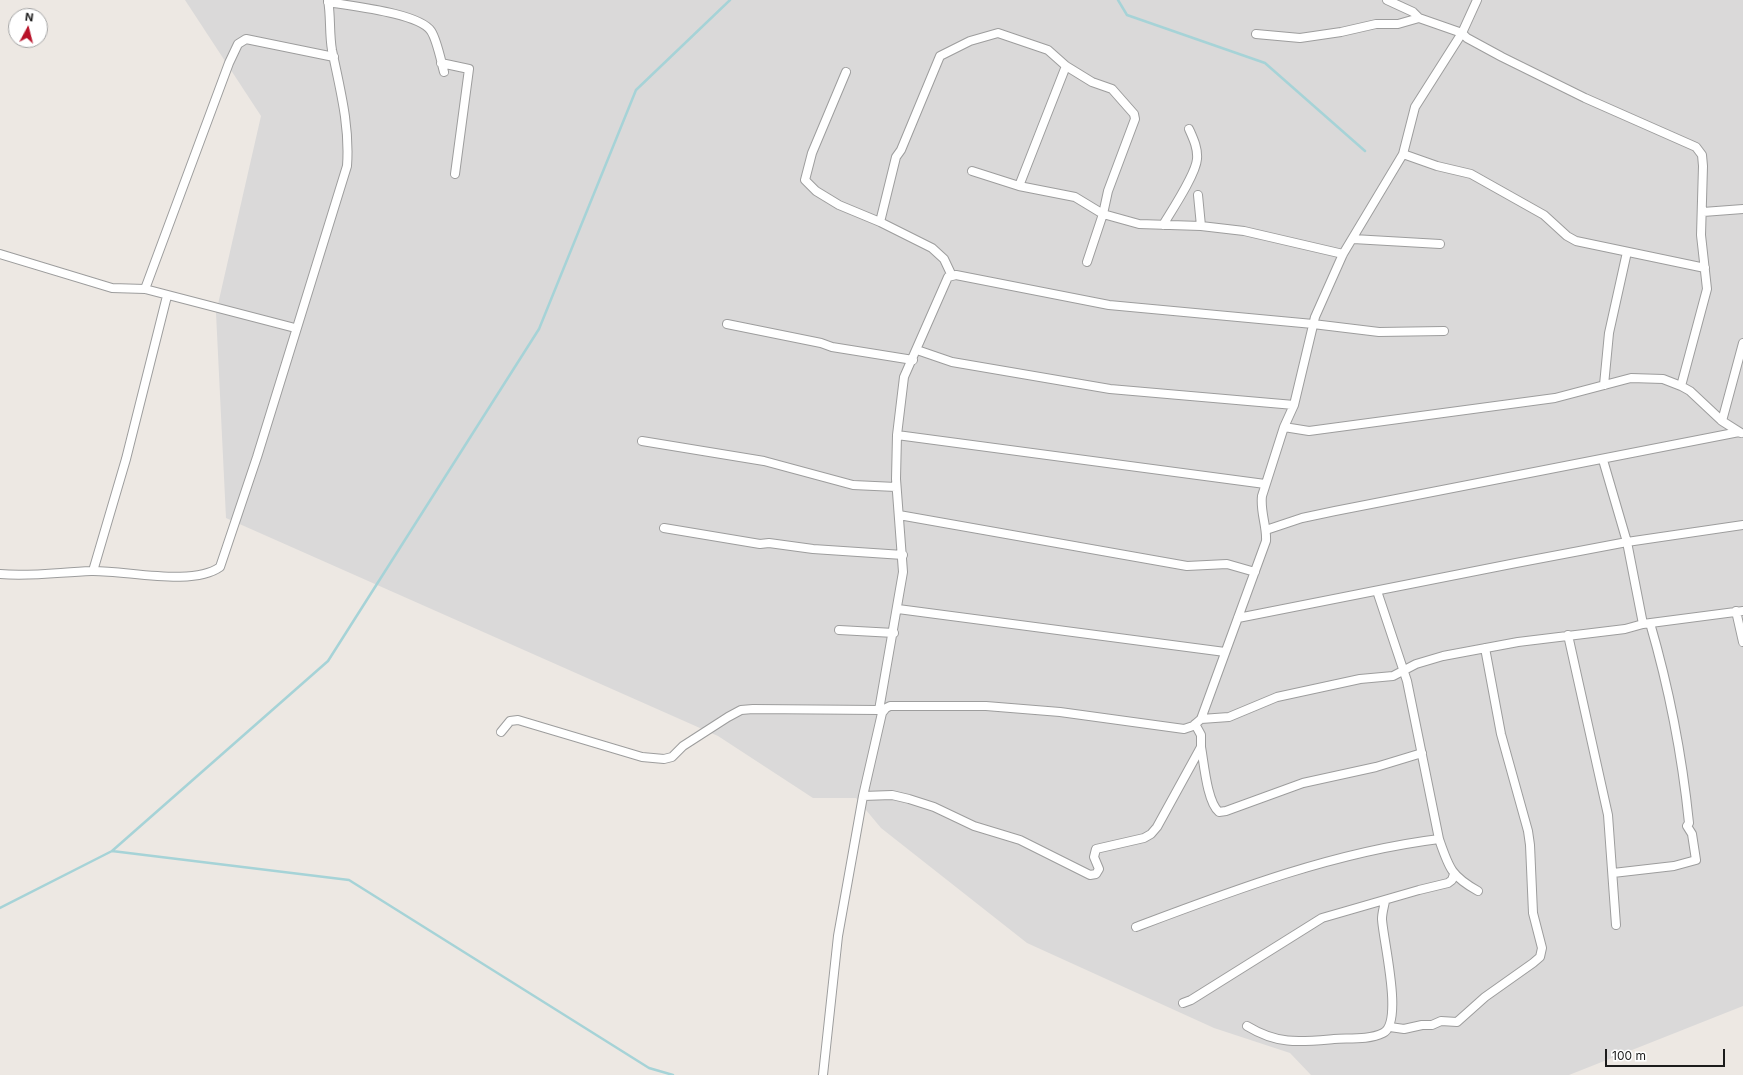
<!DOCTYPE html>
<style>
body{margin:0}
#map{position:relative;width:1743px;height:1075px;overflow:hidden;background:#ede8e3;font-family:Inter,sans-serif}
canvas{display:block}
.north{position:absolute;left:8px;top:8px;width:40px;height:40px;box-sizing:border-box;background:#fff;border:1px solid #a4a4a4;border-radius:50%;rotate:7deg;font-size:11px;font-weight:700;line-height:16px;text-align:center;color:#1c1c1c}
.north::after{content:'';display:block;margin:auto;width:14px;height:18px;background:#b81128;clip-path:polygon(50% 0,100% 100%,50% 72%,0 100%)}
.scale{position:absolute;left:1605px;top:1049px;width:120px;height:18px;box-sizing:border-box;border:2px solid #1c1c1c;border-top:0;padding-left:5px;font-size:12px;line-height:14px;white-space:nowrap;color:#1c1c1c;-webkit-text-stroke:3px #fff;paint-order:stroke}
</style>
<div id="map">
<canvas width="1743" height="1075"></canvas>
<div class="north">N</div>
<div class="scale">100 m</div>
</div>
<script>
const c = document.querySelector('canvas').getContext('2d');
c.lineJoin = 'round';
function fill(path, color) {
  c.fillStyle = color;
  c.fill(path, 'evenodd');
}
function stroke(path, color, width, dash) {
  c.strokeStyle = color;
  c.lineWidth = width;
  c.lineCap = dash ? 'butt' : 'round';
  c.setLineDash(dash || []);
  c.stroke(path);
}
fill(new Path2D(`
 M185,0H1743V1006L1569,1075H1311L1290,1053L1214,1028L1027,943L881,828L856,798H813L718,736L226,518L216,313L261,116Z`), '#dad9d9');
stroke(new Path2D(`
 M1118,0L1127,15L1265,63L1365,151
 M112,851L349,880L649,1068L673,1075
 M0,908L112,851L328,661L539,329L636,90L730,0`), '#a6d3d7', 2.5);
const minor = new Path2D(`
 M1387,0L1413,12L1419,18L1462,33L1467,38L1502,57L1585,98L1696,147L1702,155L1703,166L1701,235L1707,289L1681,386
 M328,2C350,6 419,13 431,31C437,40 441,61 444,72
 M1256,34L1300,38L1341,32L1376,24H1398L1419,18
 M441,63L469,69L455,174
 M846,72L812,153L805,180L816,191L839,205L880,222L932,248L944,259L952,276
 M1403,154L1437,166L1471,174L1544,215L1567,236L1576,241L1705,268
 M972,171L1019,186L1075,197L1103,214L1139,224L1201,226L1244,231L1343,254
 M1019,186L1066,66
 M1198,195L1201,226
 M1703,212L1743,209
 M880,222L896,157L901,150L940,56L970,41L998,33L1048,50L1066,66L1092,82L1112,89L1134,114L1135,119L1108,191L1103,214L1087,262
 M1163,225C1172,210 1196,174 1197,159C1198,148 1193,138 1189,129
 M1353,239L1440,244
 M0,254L112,288L145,289L295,328
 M145,289L229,63L238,44L246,39L334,57
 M727,324L821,343L832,347L913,360
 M917,350L952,362L1110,389L1294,405
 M1604,385L1609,333L1627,252
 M1722,421L1743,343
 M1284,427L1309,431L1555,398L1631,378L1663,379L1681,386L1690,391L1722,421L1741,433
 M897,435L1265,484
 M642,441L764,461L853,485L896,487
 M1603,460L1627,542L1643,624
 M899,515L1187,566L1227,564L1255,572
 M664,528L760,544L769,543L813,549L903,555
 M1266,530L1302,518L1335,511L1739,432
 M93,571L126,459L167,296
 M0,574C30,577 61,572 91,571C126,570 192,587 220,567L257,457L347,166C350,126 340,89 332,50C329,33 331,16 328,0
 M1377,591L1407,681L1439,839C1449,868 1451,876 1478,891
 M898,609L1225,652
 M1736,611L1743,642
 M1238,618L1516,563L1627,542L1743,525
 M839,630L894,633
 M1568,635L1608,815L1616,925
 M882,713L879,710L903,572L896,479L897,435L904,377L948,277L956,275L1109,305L1313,324L1379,332L1444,331
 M1201,719L1229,717L1277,697L1360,679L1393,676L1416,664L1443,656L1518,642L1625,629L1643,624L1743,611
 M501,732L510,721L518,720L642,757L664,759L672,757L683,746L728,717L741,710L753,709L879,710
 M1201,747C1204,763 1207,802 1219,812L1226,811L1303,783L1376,767L1422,753
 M863,796L892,795L909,799L934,807L974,826L1020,840L1090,875L1096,874L1099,869L1094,857L1096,849L1144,838L1151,834L1157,827L1201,747V735L1195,724
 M1613,873L1674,866L1696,860L1692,834L1687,826L1689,823C1682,755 1669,688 1650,623
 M1136,927C1234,890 1334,852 1439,839
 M1183,1003L1191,1000L1322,918L1419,890L1448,883L1452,880L1454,874
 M1247,1026C1278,1045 1300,1042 1334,1039C1349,1038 1369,1040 1383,1033C1404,1023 1383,940 1382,919C1382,913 1384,907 1385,901
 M1390,1027L1404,1029L1422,1025H1432L1441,1021L1457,1022L1485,997L1533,963L1540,957L1542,948L1533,913L1530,845L1528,831L1501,734L1485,648
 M823,1075L838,936L863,796L882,713L886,708L890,706H986L1060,712L1184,729L1193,726L1201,719L1266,541C1267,526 1260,512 1262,496L1284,427L1294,405L1315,317L1343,254L1403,154L1415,107L1462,33L1477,0`);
stroke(minor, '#9d9d9d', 10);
stroke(minor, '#fff', 8);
</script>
